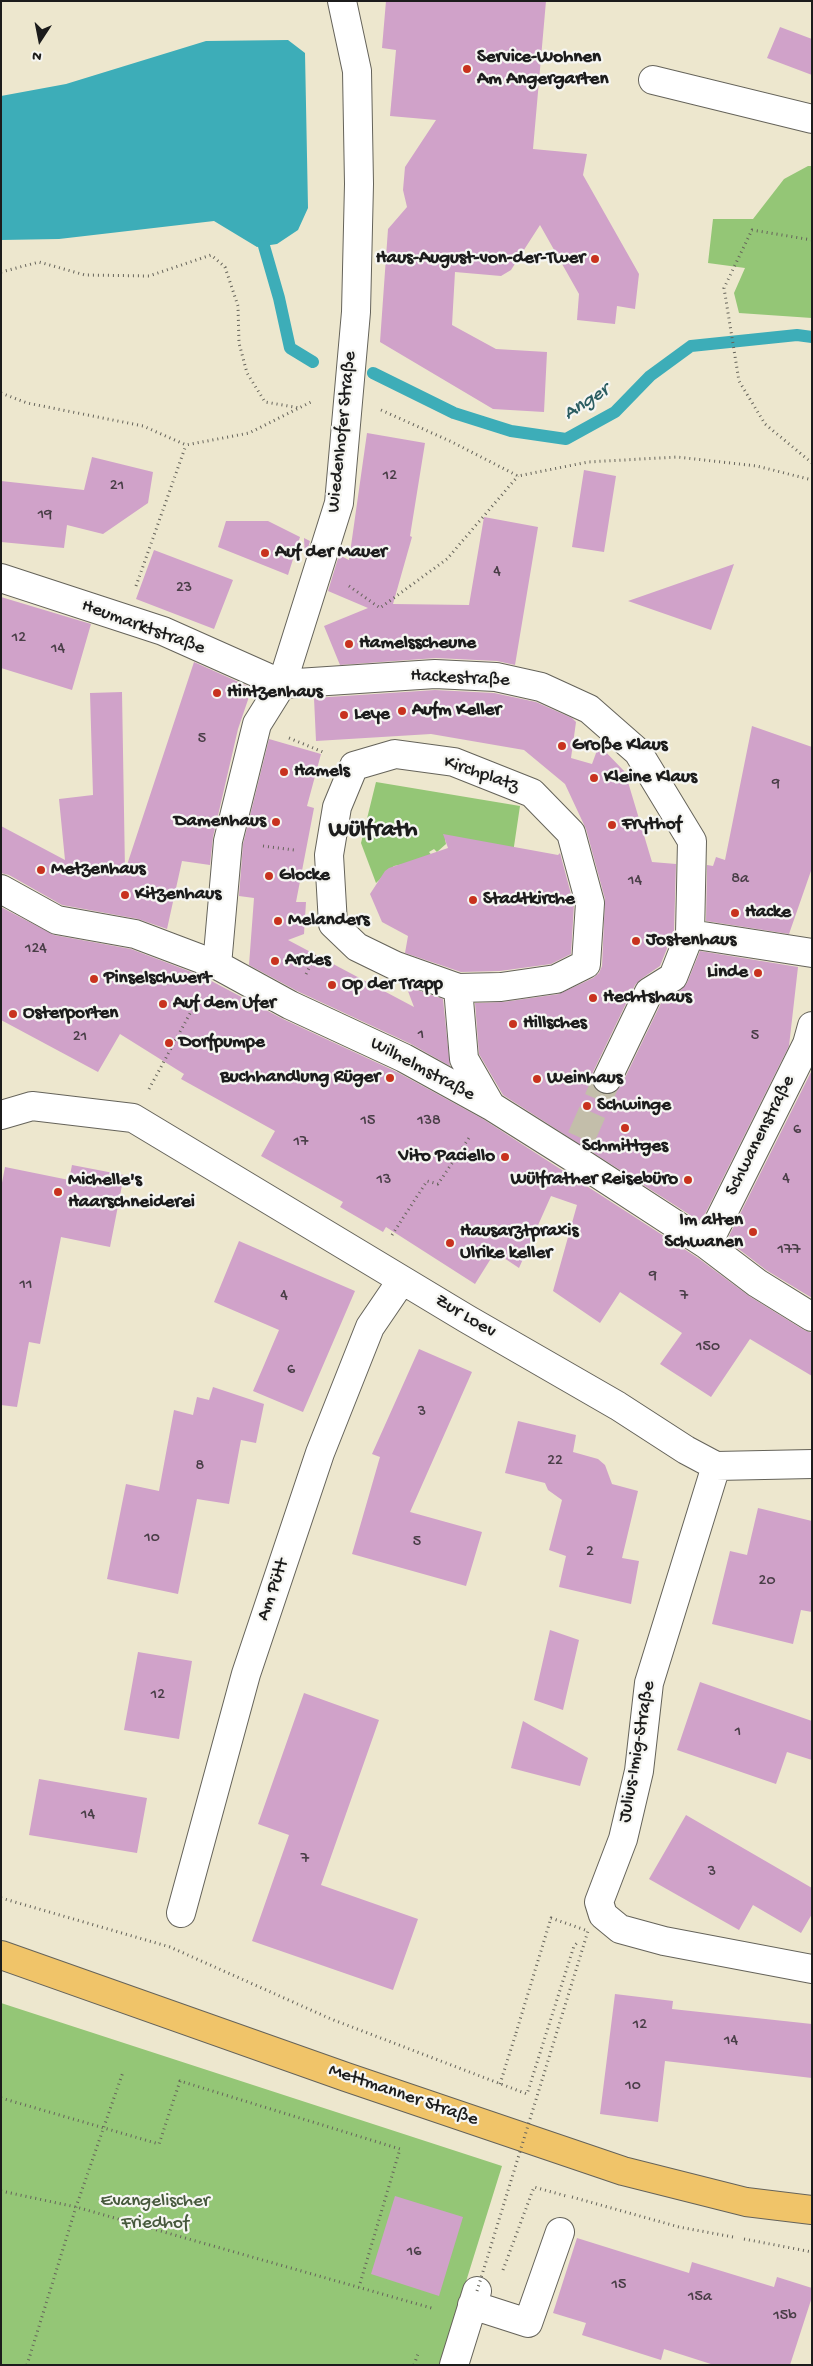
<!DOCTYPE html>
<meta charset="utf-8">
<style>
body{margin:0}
#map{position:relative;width:813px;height:2366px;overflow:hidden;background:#ede7ce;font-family:"Gochi Hand",sans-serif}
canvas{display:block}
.frame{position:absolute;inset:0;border:2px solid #1c1c1c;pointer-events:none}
.north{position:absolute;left:15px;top:15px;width:50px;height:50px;-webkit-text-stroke:4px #f6f6f2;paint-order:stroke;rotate:191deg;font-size:14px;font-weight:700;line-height:20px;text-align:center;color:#1c1c1c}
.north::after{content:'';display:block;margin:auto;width:18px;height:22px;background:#1c1c1c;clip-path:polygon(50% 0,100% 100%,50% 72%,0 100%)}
</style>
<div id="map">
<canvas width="813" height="2366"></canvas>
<div class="frame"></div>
<div class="north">N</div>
</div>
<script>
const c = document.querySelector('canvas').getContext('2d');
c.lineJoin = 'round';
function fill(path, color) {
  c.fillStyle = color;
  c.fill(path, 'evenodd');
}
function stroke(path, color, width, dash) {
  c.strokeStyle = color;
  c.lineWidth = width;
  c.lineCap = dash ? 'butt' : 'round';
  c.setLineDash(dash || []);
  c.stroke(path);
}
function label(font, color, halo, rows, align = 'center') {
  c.font = font + ' "Gochi Hand",sans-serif';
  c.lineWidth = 4.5;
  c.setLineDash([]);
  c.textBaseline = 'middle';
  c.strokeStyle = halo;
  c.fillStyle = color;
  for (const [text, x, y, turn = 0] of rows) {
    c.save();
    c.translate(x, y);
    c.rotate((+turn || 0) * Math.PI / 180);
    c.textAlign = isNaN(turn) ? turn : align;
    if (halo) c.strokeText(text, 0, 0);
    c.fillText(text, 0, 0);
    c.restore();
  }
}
fill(new Path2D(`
 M808,166H812V318L739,313L734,293L745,268L708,263L713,219H753L784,179Z
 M376,782L520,806L513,853L450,836L445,839L446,844L437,852L434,849L429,852L434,858L394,866L376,883L361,843Z
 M1,2003L502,2166L440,2365H1Z`), '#94c676');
fill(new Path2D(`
 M288,40L305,53L308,208L298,230L277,244L257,247L214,221L59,239L1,240V96L66,84L206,41Z`), '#3dadb8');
stroke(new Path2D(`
 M264,246L279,298L290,348L313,362
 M373,373L454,413L511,431L566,439L615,412L650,376L691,346L797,335L812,337`), '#3dadb8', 12);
fill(new Path2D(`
 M386,1H546L533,149L587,154L583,175L639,274L635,309L617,306L615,324L577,320L579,294L540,225L511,270L501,276L455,272L452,325L496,349L547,352L544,412L493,409L380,342L388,229L407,207L403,190L405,167L436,120L390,116L396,50L382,48Z
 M780,27L812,39V75L767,58Z
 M367,433L425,443L410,536L412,537L393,604L469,605L484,517L538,527L515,665L497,661L436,658L340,665L324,626L368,608L328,591L339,555L349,560Z
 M92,457L153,472L148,503L103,534L67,525L64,548L1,542V481L84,490Z
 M584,470L616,476L604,552L572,547Z
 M226,521H268L300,537L288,575L218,547Z
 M304,538L310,541L305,559Z
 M154,550L233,580L214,629L136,599Z
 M734,564L711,630L628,601Z
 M1,597L91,624L72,690L1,668Z
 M194,662L252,688L238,729L213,837L210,865L182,861L167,929L138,919L62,905L9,875L1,873V826L65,860L59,799L93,795L90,693L122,692L125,871Z
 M435,690L494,693L536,702L572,718L576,722L571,758L592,764L599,745L625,772L652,862L676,864L674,931L660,966L641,979L635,985L593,1072L592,1081L594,1087L600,1093L609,1094L615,1092L621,1086L661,1003L681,990L687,983L700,951L798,967L789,1046L701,1222L503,1095L479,1054L475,1003L503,1002L559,994L593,978L599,973L602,966L605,899L586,829L565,784L524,750L431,734L316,741L314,698Z
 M752,726L812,747V868L789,934L706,921L707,865L713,866L716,857L725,860Z
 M269,739L321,754L307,806L314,808L296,902H306L304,934L288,940L414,1007L406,986L443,999L450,1066L411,1044L297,991L249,965L254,898L239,896L243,844Z
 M443,834L558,855L560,853L574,905L571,954L551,964L500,971L461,972L405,953L408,936L382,922L370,894L385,871L389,868L448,848Z
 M1,907L54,935L131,949L202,976L283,1019L397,1072L483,1119L698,1258L749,1296L804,1330L812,1333V1376L750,1339L711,1397L660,1364L682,1333L620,1292L600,1323L553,1291L577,1205L551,1196L519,1268L495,1252L475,1284L386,1227L383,1232L340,1207L343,1202L261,1156L275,1131L181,1079L184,1074L120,1034L98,1072L1,1020Z
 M812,1070V1298L766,1270L727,1240Z
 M72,1165L124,1175L110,1247L61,1237L40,1344L29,1342L17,1407L1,1405V1188L5,1167L69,1180Z
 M239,1241L355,1291L303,1412L253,1391L279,1330L214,1302Z
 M419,1349L472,1372L410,1512L482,1532L466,1586L352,1554L380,1457L372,1454Z
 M213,1387L264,1404L256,1443L241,1440L229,1504L197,1499L178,1594L107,1579L126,1484L159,1491L174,1410L193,1415L197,1397L209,1400Z
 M518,1421L576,1435L573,1452L598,1459L605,1465L612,1484L638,1491L622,1558L639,1561L631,1604L559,1587L566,1556L549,1550L562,1500L548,1490L545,1483L505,1473Z
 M758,1508L812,1521V1612L801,1610L793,1644L712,1624L730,1551L747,1555Z
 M550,1630L579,1640L563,1710L534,1700Z
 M138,1652L192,1661L179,1739L124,1730Z
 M700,1682L812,1721V1760L787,1752L776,1784L677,1750Z
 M304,1693L379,1720L321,1885L418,1919L393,1990L252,1941L289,1835L258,1824Z
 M523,1721L588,1758L580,1786L511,1768Z
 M39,1779L147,1798L137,1853L29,1835Z
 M686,1815L812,1888V1914L801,1933L753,1905L739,1930L649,1879Z
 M615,1994L673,2001L672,2009L812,2024V2078L665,2061L658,2122L600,2114Z
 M395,2196L463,2217L439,2296L371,2274Z
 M577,2238L689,2273L692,2262L774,2287L777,2277L812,2288V2297L790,2365H714L664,2349L661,2360L582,2335L586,2323L553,2313Z`), '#d0a2c9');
stroke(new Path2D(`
 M581,1138L607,1079`), '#c3beaa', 28, [28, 14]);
const minor = new Path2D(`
 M653,80L812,119
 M1,578L163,631L282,684L435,674L496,677L541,687L589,709L638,752L692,841L690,934L673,977L649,992L607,1079
 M395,754L454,762L532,793L571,833L590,903L586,964L556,979L501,987L458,988L396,966L357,947L333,924L329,855L337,807L354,766Z
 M1,889L57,920L135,934L217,965L290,1005L404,1058L491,1106L572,1157L707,1245L757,1283L812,1317
 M690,934L812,953
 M217,965L228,841L257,724L282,684L339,503L356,312L359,184L357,71L342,1
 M458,988L464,1059L491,1106
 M1,1115L32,1106L133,1118L467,1319L618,1406L686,1450L716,1466L812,1464
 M707,1245L807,1044L812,1026
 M716,1466L649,1683L639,1771L623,1839L599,1902L603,1915L620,1929L664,1941L812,1969
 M181,1913L246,1674L320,1453L370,1327L402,1280
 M472,2305L528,2323L560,2232
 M454,2365L477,2291`);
const major = new Path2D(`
 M1,1955L346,2077L623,2171L746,2202L812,2210`);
stroke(minor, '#65635a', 30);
stroke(major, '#65635a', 30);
stroke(new Path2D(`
 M812,240L752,230L724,288L739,381L765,424L812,463
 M1,272L39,262L85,275L149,276L211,255L225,267L238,306L239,343L247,373L265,402L300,408
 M1,393L27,403L143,426L186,445L249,433L313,401
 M381,410L452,442L518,476L588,462L677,457L757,466L812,480
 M136,586L186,445
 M349,586L380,608L447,559L518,476
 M289,738L323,752
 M263,846L294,850
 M306,974L316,955
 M149,1089L200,995
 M392,1235L427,1181L438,1184L471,1135
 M1,1898L170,1947L331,2019L527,2094L574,1946L579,1941
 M500,2084L516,2033
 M1,2098L159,2144L180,2081L400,2149L359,2287
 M1,2191L76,2207L435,2309
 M572,2197L679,2227L733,2237
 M744,2239L812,2252
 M503,2270L534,2187L566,2196
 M27,2365L76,2207L123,2072
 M414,2365L419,2351`), '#65635a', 3, [1, 4]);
stroke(minor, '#fff', 28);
stroke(major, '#f0c469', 28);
stroke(new Path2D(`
 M477,2291L588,1931L551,1918L516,2033`), '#65635a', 3, [1, 4]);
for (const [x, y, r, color] of [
 [467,69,5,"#c8321e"],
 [595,259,5,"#c8321e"],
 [265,553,5,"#c8321e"],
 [349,644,5,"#c8321e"],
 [217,693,5,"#c8321e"],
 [402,711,5,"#c8321e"],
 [344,715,5,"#c8321e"],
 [562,746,5,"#c8321e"],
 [284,772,5,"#c8321e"],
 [594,778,5,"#c8321e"],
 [276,822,5,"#c8321e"],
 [612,825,5,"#c8321e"],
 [41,870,5,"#c8321e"],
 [269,876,5,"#c8321e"],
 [125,895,5,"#c8321e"],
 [473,900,5,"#c8321e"],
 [735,913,5,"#c8321e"],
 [278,921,5,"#c8321e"],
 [636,941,5,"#c8321e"],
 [275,961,5,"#c8321e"],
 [758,973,5,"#c8321e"],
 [94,979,5,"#c8321e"],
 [332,985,5,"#c8321e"],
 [593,998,5,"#c8321e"],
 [163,1004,5,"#c8321e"],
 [13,1014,5,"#c8321e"],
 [513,1024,5,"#c8321e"],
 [169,1043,5,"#c8321e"],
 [390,1078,5,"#c8321e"],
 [537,1079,5,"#c8321e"],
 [587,1106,5,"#c8321e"],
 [625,1128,5,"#c8321e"],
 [505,1157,5,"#c8321e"],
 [688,1180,5,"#c8321e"],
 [58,1192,5,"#c8321e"],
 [753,1232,5,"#c8321e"],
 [450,1243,5,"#c8321e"]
]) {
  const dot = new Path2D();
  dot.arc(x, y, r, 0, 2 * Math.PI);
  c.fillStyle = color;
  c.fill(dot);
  stroke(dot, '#f6f6f2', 2);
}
label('16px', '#493e47', null, [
 ["12",390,477],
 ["21",117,487],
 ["19",45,516],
 ["4",497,573],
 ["23",184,589],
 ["12",19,639],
 ["14",58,650],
 ["5",202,740],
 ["9",776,785],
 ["8a",740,880],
 ["14",635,882],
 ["124",36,950],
 ["1",421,1036],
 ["5",755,1037],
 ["21",80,1038],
 ["15",368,1122],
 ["138",429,1122],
 ["6",797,1131],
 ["17",301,1143],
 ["4",786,1180],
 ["13",384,1181],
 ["177",789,1251],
 ["9",653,1277],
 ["11",26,1286],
 ["4",284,1297],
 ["7",684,1297],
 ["150",708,1348],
 ["6",291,1371],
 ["3",422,1413],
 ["22",555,1462],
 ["8",200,1467],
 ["10",152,1539],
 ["5",417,1543],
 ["2",590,1553],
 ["20",767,1582],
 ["12",158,1696],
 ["1",738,1733],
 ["14",88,1816],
 ["7",305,1860],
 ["3",712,1873],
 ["12",640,2026],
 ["14",731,2042],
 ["10",633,2087],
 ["16",414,2253],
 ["15",619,2286],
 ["15a",700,2298],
 ["15b",785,2317]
]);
label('bold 19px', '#1c1c1c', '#f6f6f2', [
 ["Service-Wohnen",477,58],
 ["Am Angergarten",477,80],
 ["Haus-August-von-der-Twer",585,259,"right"],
 ["Auf der Mauer",275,553],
 ["Hamelsscheune",359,644],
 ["Hintzenhaus",227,693],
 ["Aufm Keller",412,711],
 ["Leye",354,715],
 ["Große Klaus",572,746],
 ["Hamels",294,772],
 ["Kleine Klaus",604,778],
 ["Damenhaus",266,822,"right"],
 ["Frythof",622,825],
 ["Metzenhaus",51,870],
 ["Glocke",279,876],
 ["Kitzenhaus",135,895],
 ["Stadtkirche",483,900],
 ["Hacke",745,913],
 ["Melanders",288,921],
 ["Jostenhaus",646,941],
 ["Ardes",285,961],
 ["Linde",748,973,"right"],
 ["Pinselschwert",104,979],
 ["Op der Trapp",342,985],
 ["Hechtshaus",603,998],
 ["Auf dem Ufer",173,1004],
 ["Osterporten",23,1014],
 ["Hillsches",523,1024],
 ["Dorfpumpe",179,1043],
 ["Buchhandlung Rüger",380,1078,"right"],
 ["Weinhaus",547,1079],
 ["Schwinge",597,1106],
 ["Schmittges",625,1147,"center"],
 ["Vito Paciello",495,1157,"right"],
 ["Wülfrather Reisebüro",678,1180,"right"],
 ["Michelle's",68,1181],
 ["Haarschneiderei",68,1203],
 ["Im alten",743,1221,"right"],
 ["Schwanen",743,1243,"right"],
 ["Hausarztpraxis",460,1232],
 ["Ulrike keller",460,1254]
], 'left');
label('19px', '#1c1c1c', '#f6f6f2', [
 ["Wiedenhofer Straße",343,432,-84],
 ["Heumarktstraße",143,628,20],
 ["Hackestraße",460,679,3],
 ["Kirchplatz",481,775,19],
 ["Wilhelmstraße",422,1070,28],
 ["Schwanenstraße",761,1136,-63],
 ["Zur Loev",465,1317,31],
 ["Am Pütt",274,1590,-71],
 ["Julius-Imig-Straße",638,1752,-80],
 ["Mettmanner Straße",403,2096,19]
]);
label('19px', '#46583c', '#f6f6f2', [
 ["Evangelischer",155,2202],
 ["Friedhof",155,2224]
]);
label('italic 20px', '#2b5d62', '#f6f6f2', [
 ["Anger",587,403,-33]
]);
label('bold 24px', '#1c1c1c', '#f6f6f2', [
 ["Wülfrath",373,831]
]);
</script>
